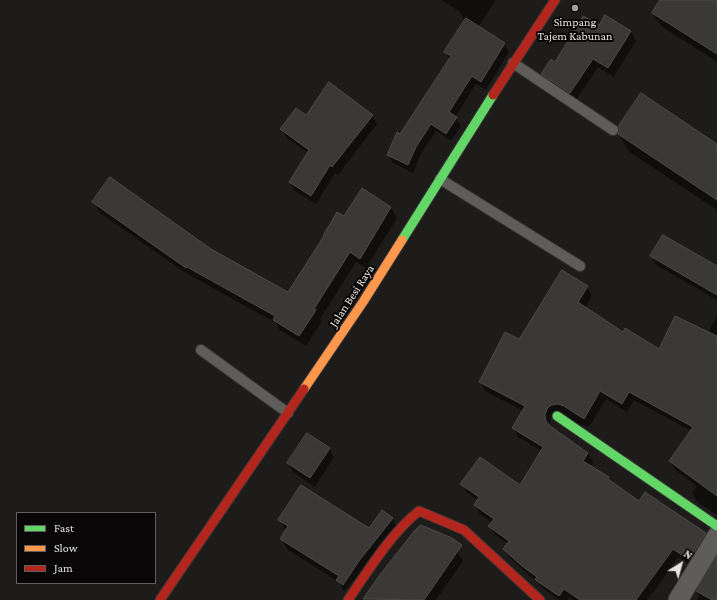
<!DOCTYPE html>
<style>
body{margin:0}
#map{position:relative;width:717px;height:600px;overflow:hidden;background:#1e1c1a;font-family:"Crimson Pro",serif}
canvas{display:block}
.legend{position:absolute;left:16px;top:512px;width:140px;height:72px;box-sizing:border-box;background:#080606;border:1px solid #615f5e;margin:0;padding:5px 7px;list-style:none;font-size:12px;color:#e7e5e3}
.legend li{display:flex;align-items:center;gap:8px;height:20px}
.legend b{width:20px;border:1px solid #615f5e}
.north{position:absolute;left:661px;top:544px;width:40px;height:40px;-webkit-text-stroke:3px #080606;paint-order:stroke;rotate:37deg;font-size:11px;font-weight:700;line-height:16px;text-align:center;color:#e7e5e3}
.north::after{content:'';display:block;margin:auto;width:14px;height:18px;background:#e7e5e3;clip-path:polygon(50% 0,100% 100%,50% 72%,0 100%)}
</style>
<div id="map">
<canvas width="717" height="600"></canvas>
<ul class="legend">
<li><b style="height:5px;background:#63d668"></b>Fast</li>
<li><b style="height:5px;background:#ff974d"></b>Slow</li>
<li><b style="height:5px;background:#b3261e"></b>Jam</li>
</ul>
<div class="north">N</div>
</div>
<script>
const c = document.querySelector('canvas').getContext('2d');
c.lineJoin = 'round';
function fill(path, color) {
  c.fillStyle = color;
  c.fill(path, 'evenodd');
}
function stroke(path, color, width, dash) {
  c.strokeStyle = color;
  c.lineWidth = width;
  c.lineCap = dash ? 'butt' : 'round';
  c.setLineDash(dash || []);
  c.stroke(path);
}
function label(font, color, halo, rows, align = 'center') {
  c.font = font + ' "Crimson Pro",serif';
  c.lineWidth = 4;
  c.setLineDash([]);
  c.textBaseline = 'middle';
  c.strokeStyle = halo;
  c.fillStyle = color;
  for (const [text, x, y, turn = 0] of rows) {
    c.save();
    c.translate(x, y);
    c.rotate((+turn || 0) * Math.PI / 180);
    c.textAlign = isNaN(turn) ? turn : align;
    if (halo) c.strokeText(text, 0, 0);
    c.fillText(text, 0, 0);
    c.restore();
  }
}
fill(new Path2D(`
 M441,0H496L478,27L504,44L509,52L486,90L476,84L455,117L461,126L451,141L436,131L420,155L413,173L393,163L388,155L450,59L445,52L465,21L459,11Z
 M661,0H709L717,5V62L661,26L653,13Z
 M631,32L636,41L614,77L598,67L575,102L547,83L542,74L555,63Z
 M372,115L377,124L338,175L335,173L316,204L295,191L290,182L308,153L287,138L281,129Z
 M619,134L717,145V210L628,151Z
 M94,202L211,250L289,294L344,218L391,208L397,218L366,268L356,262L320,319L322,321L306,346L280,330L276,323L193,277V278L100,213Z
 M651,256L717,268V300L656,265Z
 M587,287L592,296L585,308L623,333L660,350L708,333L717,316V515L697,502L692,493L697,486L675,470L670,461L691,431L634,400L627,412L606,399L589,427L551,418L549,425L550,427L588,453L593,462L590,467L608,478L611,482L639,503L705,534L710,543L695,568L678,557L653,593H652L647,600H573L569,597L568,600H559L541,587L539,583L528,575L510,558L504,549L508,544L495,535L490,526L492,523L480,514L475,505L478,500L467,493L462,484L521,486L542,451L518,437L513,428L523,411L485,391L480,382L519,341Z
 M329,448L334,457L315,487L293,472L288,463Z
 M392,518L399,530L344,591L339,582L288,550L281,539L286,531L280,520L369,529Z
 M456,550L463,561L436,600H364L380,577Z
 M717,559V600H697L699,595L697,592Z`), '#0007');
const building = new Path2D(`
 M660,0H717V54L652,13Z
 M605,15L631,31L608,68L593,59L570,93L541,74L551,59L555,62L583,16L599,25Z
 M466,18L505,43L481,82L472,76L449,112L457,117L446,134L431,124L416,147L408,165L387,155L397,132L400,134L451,56L444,52Z
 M329,82L373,115L332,167L330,165L311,196L289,182L309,150L280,129L296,108L306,115Z
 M641,93L717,144V200L618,134L619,131L618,127Z
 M110,177L211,249L288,292L324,236H323L337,212L344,216L362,188L391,207L360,259L350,252L314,309L316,310L299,336L273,320L275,316L187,267L186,268L92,202Z
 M663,235L717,266V295L650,256Z
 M562,270L588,286L578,302L623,332L625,328L659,349L675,316L717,336V496L669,461L693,427L629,392L622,404L600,391L584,419L564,406L558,404L551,405L547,409L545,415L546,421L550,426L588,453L583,461L609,477L608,479L639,501L645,492L706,533L689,560L673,549L636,600H580L564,589L559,596L537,581L535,579L537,577L522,566L503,549L509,541L488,526L494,519L474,505L479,497L460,484L480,457L520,485L543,447L512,428L525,406L479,382L505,332L519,339Z
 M307,433L330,448L310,478L287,463Z
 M301,485L369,528L382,510L393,518L359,561L343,585L336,580L339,576L280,539L288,526L278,520Z
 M421,525L452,538L462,545L424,600L363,599L379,576L415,530Z
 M717,557V600H712L696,591Z`);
fill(building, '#3b3938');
stroke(building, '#4c4b49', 1);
const lane = new Path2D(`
 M513,63L613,130
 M440,179L580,266
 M201,350L288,413`);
const street = new Path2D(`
 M678,600L717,536`);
const fast = new Path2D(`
 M402,240L493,95
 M557,416L717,526`);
const slow = new Path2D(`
 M304,389L363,302L402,240`);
const jam = new Path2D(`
 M493,95L555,0
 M160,600L304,389
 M348,600C368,571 392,532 419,511L464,530L540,600`);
stroke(lane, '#383635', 12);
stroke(street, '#383635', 21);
stroke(fast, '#383635', 11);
stroke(slow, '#383635', 11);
stroke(jam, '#383635', 11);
stroke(lane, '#5e5d5b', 10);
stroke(street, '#5e5d5b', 19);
stroke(fast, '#63d668', 9);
stroke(slow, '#ff974d', 9);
stroke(jam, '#b3261e', 9);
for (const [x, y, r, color] of [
 [575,8,4,"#a19f9d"]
]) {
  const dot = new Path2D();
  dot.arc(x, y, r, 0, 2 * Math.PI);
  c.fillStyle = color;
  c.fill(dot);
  stroke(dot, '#080606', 1.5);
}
label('12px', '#e7e5e3', '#080606', [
 ["Simpang",575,22],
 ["Tajem Kabunan",575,36]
]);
label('12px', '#e7e5e3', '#080606', [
 ["Jalan Besi Raya",352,296,-57]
]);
</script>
